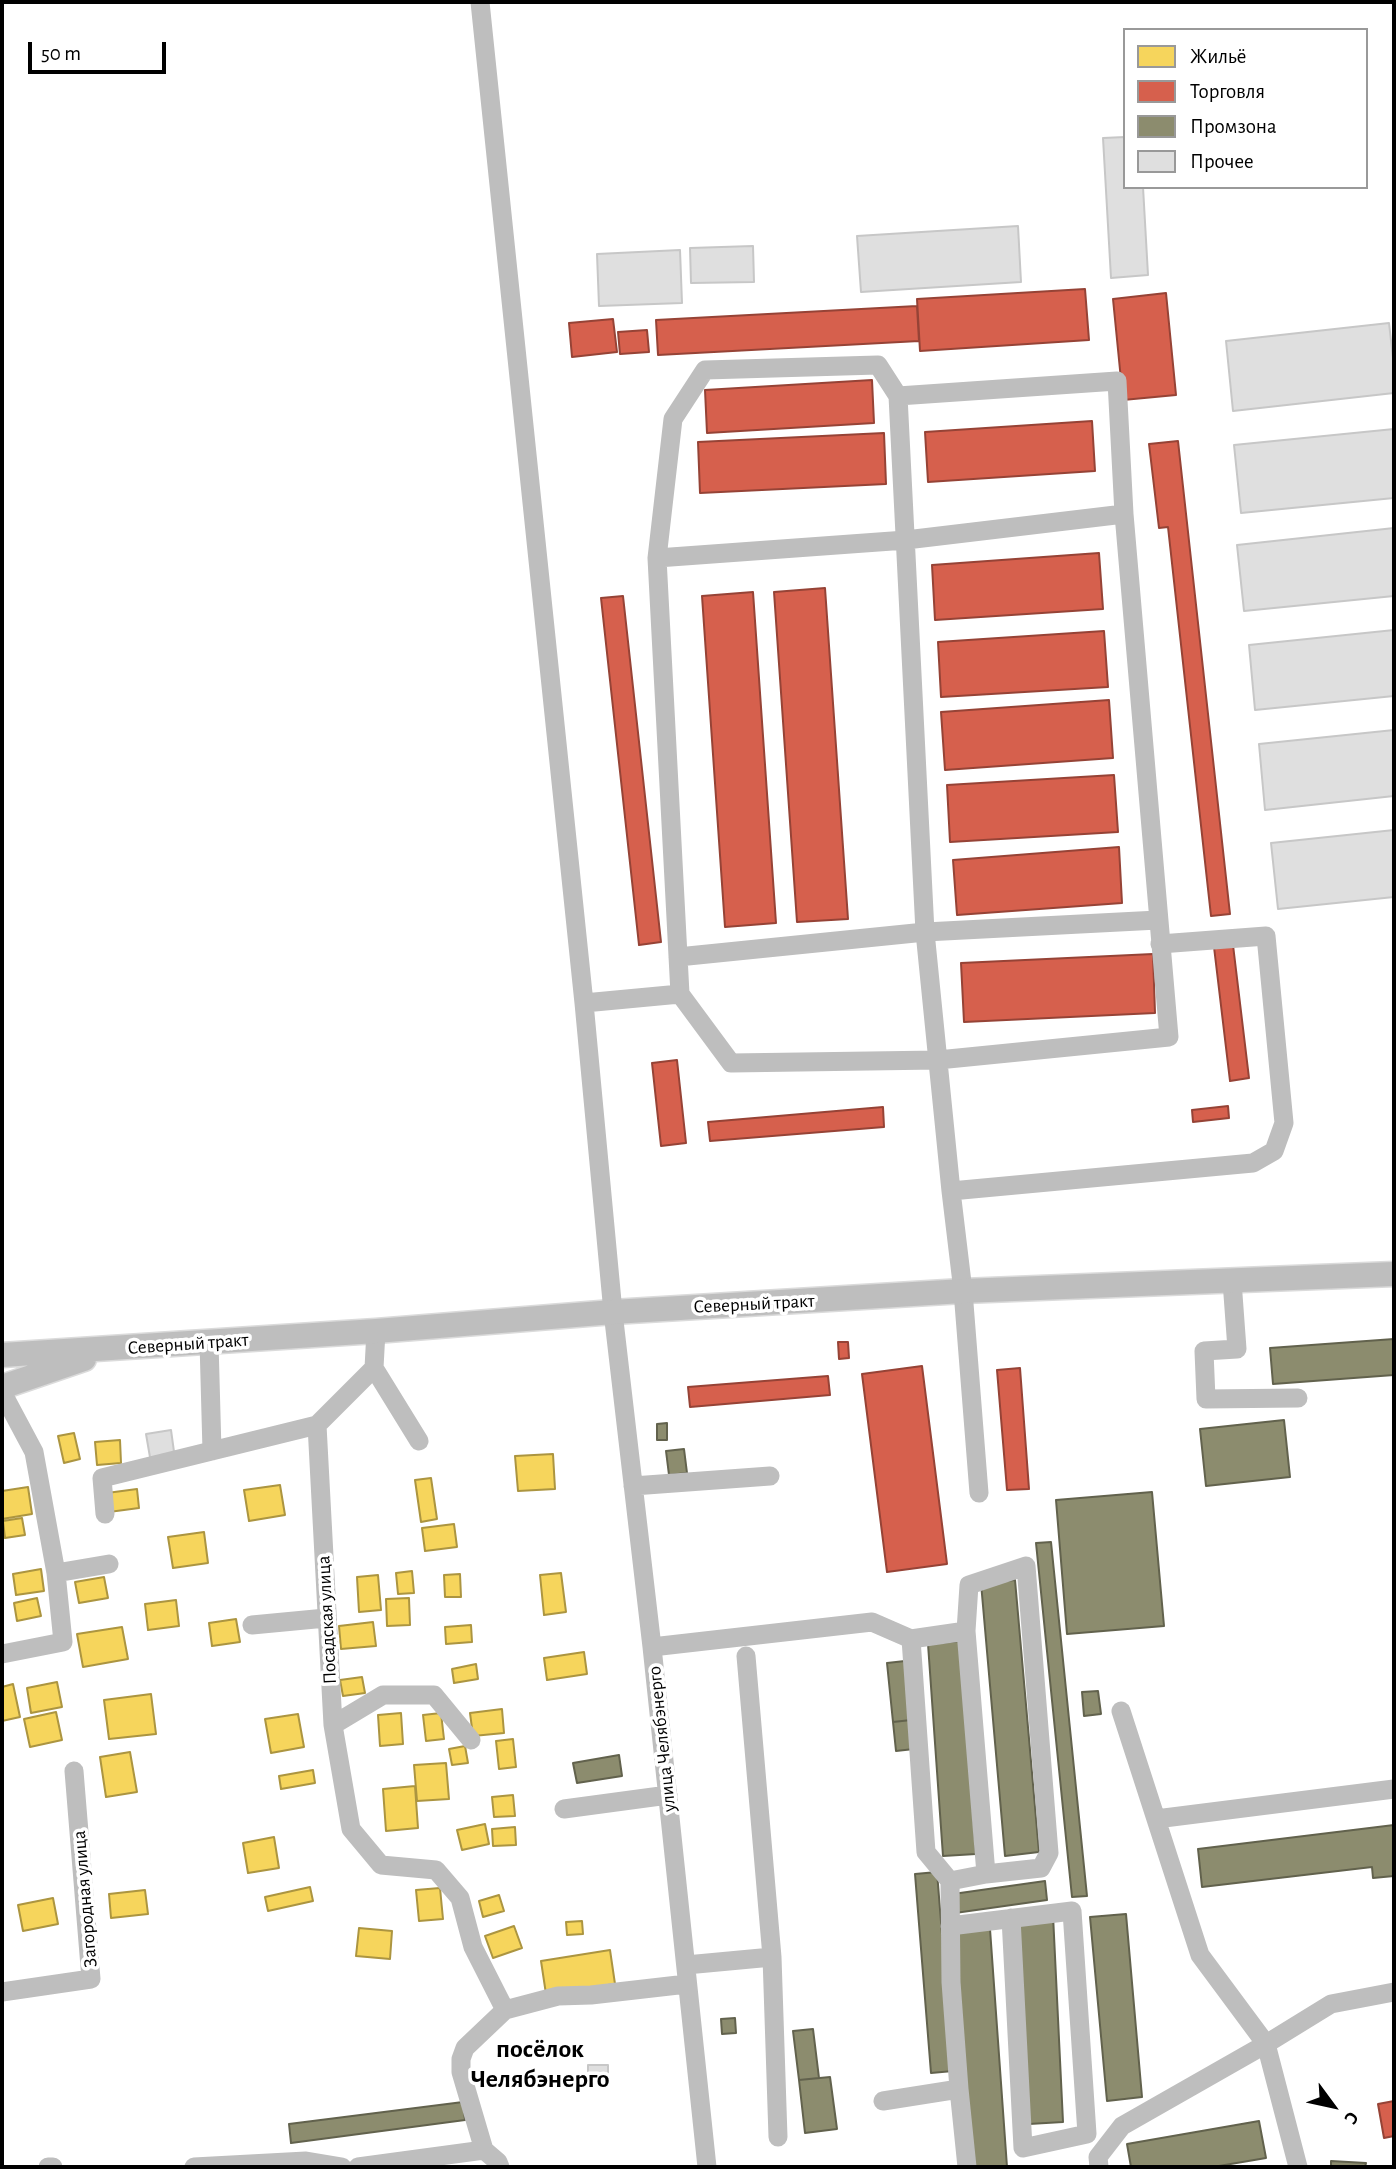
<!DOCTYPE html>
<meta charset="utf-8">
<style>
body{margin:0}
#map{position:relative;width:1396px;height:2169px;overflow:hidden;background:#fff;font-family:"Alegreya Sans",sans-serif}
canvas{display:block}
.frame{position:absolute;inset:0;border:4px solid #000;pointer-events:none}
.legend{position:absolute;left:1123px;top:28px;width:245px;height:161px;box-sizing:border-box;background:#fff;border:2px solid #999;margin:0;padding:9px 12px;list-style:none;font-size:21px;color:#000}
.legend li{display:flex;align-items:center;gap:14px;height:35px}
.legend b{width:35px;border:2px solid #999}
.north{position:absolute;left:1298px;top:2071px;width:70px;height:70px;-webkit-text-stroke:5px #fff;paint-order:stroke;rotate:123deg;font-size:19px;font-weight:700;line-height:28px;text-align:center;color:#000}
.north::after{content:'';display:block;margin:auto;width:24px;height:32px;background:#000;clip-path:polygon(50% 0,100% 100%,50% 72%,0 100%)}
.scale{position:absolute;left:28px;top:42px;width:138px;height:32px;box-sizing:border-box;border:4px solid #000;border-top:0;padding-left:9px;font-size:21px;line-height:24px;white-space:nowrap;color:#000;-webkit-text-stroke:5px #fff;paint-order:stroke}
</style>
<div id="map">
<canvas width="1396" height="2169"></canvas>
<div class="frame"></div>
<ul class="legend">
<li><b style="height:19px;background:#f6d55c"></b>Жильё</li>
<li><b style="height:19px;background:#d6604d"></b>Торговля</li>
<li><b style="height:19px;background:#8c8c6e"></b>Промзона</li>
<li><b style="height:19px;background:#dfdfdf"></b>Прочее</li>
</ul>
<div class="north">С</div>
<div class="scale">50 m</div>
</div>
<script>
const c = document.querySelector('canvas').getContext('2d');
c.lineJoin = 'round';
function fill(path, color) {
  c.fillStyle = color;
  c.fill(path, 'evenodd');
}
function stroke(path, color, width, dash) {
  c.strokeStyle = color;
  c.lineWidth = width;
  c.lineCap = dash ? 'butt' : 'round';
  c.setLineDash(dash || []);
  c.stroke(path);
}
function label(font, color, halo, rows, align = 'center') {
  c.font = font + ' "Alegreya Sans",sans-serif';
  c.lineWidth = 7;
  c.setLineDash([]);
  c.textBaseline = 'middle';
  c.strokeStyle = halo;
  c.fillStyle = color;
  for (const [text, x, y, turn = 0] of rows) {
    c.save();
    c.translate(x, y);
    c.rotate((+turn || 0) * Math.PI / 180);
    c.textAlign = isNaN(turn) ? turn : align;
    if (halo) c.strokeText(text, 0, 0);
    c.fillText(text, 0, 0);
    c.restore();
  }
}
const homes = new Path2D(`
 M74,1433L80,1459L64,1463L58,1436Z
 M120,1440L121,1463L97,1465L95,1442Z
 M553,1454L555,1489L518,1491L515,1456Z
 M431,1478L437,1519L421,1522L415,1480Z
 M280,1485L285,1515L249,1521L244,1490Z
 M28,1487L32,1514L2,1519V1491Z
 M137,1489L139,1508L109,1512L107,1493Z
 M22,1518L25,1535L5,1538L3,1521Z
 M454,1524L457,1547L425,1551L422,1528Z
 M204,1532L208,1563L173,1568L168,1537Z
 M41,1569L44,1591L16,1595L13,1574Z
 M412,1571L414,1593L398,1594L396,1573Z
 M561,1573L566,1612L544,1615L540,1575Z
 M460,1574L461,1597H445L444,1575Z
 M378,1575L381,1610L359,1612L357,1577Z
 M104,1577L108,1598L79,1603L75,1582Z
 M37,1598L41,1616L17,1621L14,1603Z
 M409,1598L410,1625L387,1626L386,1599Z
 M176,1600L179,1626L148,1630L145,1604Z
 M236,1619L240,1642L212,1646L209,1623Z
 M373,1622L376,1646L341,1649L339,1626Z
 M471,1625L472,1642L446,1644L445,1627Z
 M122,1627L128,1659L83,1667L77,1634Z
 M584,1652L587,1674L547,1680L544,1658Z
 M476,1664L478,1679L454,1683L452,1669Z
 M362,1677L365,1693L343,1696L340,1680Z
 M57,1682L62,1707L31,1713L27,1688Z
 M13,1684L20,1717L2,1721V1687Z
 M151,1694L156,1734L109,1739L104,1700Z
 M502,1709L504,1733L473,1736L470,1713Z
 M56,1712L62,1740L30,1747L24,1719Z
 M401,1713L403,1744L380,1746L378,1715Z
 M441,1713L444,1739L426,1741L423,1715Z
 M298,1714L304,1747L271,1753L265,1719Z
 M513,1739L516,1767L499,1769L496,1741Z
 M465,1746L468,1763L452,1765L449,1749Z
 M130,1752L137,1792L106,1797L100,1757Z
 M446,1763L449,1799L417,1801L414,1765Z
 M313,1770L315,1783L281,1789L279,1776Z
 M415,1786L418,1828L386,1831L383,1789Z
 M513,1795L515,1816L494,1817L492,1797Z
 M485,1824L489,1844L462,1850L457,1830Z
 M515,1827L516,1845L493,1846L492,1829Z
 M274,1837L279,1868L248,1873L243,1843Z
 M310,1887L313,1901L268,1911L265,1897Z
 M440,1888L443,1919L419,1921L416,1890Z
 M145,1890L148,1914L111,1918L109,1894Z
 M499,1895L504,1911L483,1917L479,1901Z
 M53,1898L58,1924L23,1931L18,1905Z
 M582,1921L583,1934L567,1935L566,1922Z
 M514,1926L522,1948L493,1958L485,1936Z
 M359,1928L392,1931L390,1959L356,1956Z
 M610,1950L615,1984L546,1994L541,1961Z`);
fill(homes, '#f6d55c');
stroke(homes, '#ac9540', 2);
const shops = new Path2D(`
 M1085,289L1089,340L920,351L917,299Z
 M1166,293L1176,395L1123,400L1113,299Z
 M917,306L919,341L658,355L656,320Z
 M613,319L617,352L572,357L569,323Z
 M647,330L649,352L620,354L618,332Z
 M872,380L874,423L707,433L705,390Z
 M1092,421L1095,471L928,482L925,432Z
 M884,433L886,484L700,493L698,442Z
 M1178,441L1230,914L1211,916L1168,527L1159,528L1149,444Z
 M1099,553L1103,609L935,620L932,565Z
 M825,588L848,919L797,922L774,592Z
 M753,592L776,923L725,927L702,596Z
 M623,596L661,942L639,945L601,598Z
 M1104,631L1108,687L941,697L938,642Z
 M1109,700L1113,758L945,770L941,712Z
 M1114,775L1118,832L950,842L947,785Z
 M1119,847L1122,903L957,915L953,860Z
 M1233,945L1249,1078L1230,1081L1214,947Z
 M1153,954L1155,1013L964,1022L961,963Z
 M677,1060L686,1143L661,1146L652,1063Z
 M1228,1106L1229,1118L1193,1122L1192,1110Z
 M883,1107L884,1127L710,1141L708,1122Z
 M838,1342H848L849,1358L839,1359Z
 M922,1366L947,1564L887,1572L862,1374Z
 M1020,1368L1029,1489L1007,1490L997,1370Z
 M828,1376L830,1395L690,1407L688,1387Z
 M1394,2101V2136L1384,2138L1378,2104Z`);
fill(shops, '#d6604d');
stroke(shops, '#964336', 2);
const industry = new Path2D(`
 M1394,1339V1375L1273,1384L1270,1348Z
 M1284,1420L1290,1477L1206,1486L1200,1429Z
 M667,1423V1440H657V1424Z
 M684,1449L687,1473L669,1475L666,1451Z
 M1152,1492L1164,1626L1067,1634L1056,1500Z
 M1051,1542L1087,1896L1072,1897L1036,1543Z
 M1015,1580L1039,1852L1005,1856L981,1583Z
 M961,1641L976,1854L943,1856L928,1644Z
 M905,1661L911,1720L893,1722L887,1663Z
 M1098,1691L1101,1714L1084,1716L1082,1692Z
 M911,1720L914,1749L896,1751L893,1722Z
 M619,1755L622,1776L577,1783L573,1763Z
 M1394,1825V1876L1373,1878L1372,1867L1202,1887L1198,1849Z
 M937,1872L953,2071L931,2073L915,1874Z
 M1045,1881L1047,1900L955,1913L953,1894Z
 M1126,1914L1142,2097L1107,2101L1090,1917Z
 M1053,1915L1063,2122L1029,2124L1018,1917Z
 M990,1929L1007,2167H972L955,1931Z
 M735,2018L736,2033L722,2034L721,2019Z
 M813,2029L819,2078L799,2080L793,2031Z
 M830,2077L837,2129L805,2133L799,2080Z
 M463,2102L465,2120L291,2143L289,2124Z
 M1259,2121L1266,2158L1213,2167H1131L1127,2144Z
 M1331,2161L1366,2163L1365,2167H1331Z`);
fill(industry, '#8c8c6e');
stroke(industry, '#62624d', 2);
const building = new Path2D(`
 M1125,137V187H1143L1148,275L1111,278L1103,138Z
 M1018,226L1021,282L861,292L857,236Z
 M753,246L754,282L691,283L690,248Z
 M680,250L682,303L599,306L597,254Z
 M1389,323L1394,367V393L1233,411L1226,341Z
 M1394,429V498L1241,513L1234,445Z
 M1394,528V596L1244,611L1237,545Z
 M1394,630V696L1255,710L1249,645Z
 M1394,730V796L1265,810L1259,744Z
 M1394,830V897L1278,909L1271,843Z
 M171,1430L175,1459L151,1463L146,1434Z
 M588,2065H608V2080H588Z`);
fill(building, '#dfdfdf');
stroke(building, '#c7c7c7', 2);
const major = new Path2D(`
 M2,1355L376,1331L613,1312L963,1291L1394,1274
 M2,1387L84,1359`);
stroke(major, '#dbdbdb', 27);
stroke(new Path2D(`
 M480,2L584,1003L613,1312L652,1647L707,2167
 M898,396L925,932L951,1191L963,1291L979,1493
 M657,558L673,419L705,370L878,365L898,396L1117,381L1124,514L1169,1037L938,1060L731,1063L680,994
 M678,957L925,932L1158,920
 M584,1003L680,994L657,558L906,540L1124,514
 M951,1191L1253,1163L1274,1151L1284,1123L1266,936L1160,944
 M1232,1281L1237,1349L1204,1351L1206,1399L1298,1398
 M376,1331L374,1368L317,1425L333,1725L351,1829L381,1865L436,1870L460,1898L473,1947L505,2010
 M209,1342L212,1451
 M374,1368L419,1441
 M2,1392L34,1452L56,1573L63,1642L2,1654
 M633,1486L770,1476
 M105,1514L102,1478L317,1425
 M56,1573L109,1564
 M252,1625L326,1618
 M911,1639L926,1852L950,1881L951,1982L959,2089L967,2167
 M652,1647L872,1622L911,1639L966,1631
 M1121,1711L1200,1955L1266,2044L1298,2167
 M333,1725L383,1695H434L471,1740
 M564,1809L668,1795
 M1156,1819L1394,1789
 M950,1881L986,1874L1041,1868L1049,1853L1026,1566L969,1585L966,1631L986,1874
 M950,1926L1072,1911L1087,2134L1023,2148L1011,1918
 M772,1957L778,2137
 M686,1965L772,1957L746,1656
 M2,1992L91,1979L74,1771
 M883,2101L959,2089
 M484,2150L498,2162L500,2167
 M48,2167H53
 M194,2167L306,2161L342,2167
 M358,2167L484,2150L461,2072V2059L465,2048L505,2010L558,1996L591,1995L687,1984
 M1099,2167L1098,2157L1122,2126L1266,2044L1331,2004L1394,1992`), '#bebebe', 19);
stroke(major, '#bebebe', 24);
label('19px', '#000', '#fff', [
 ["Северный тракт",754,1304,-3],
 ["Северный тракт",188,1344,-4],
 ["Посадская улица",327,1620,-93],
 ["улица Челябэнерго",662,1739,-96],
 ["Загородная улица",85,1899,-95]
]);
label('bold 26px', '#000', '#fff', [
 ["посёлок",540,2049],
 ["Челябэнерго",540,2079]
]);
</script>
